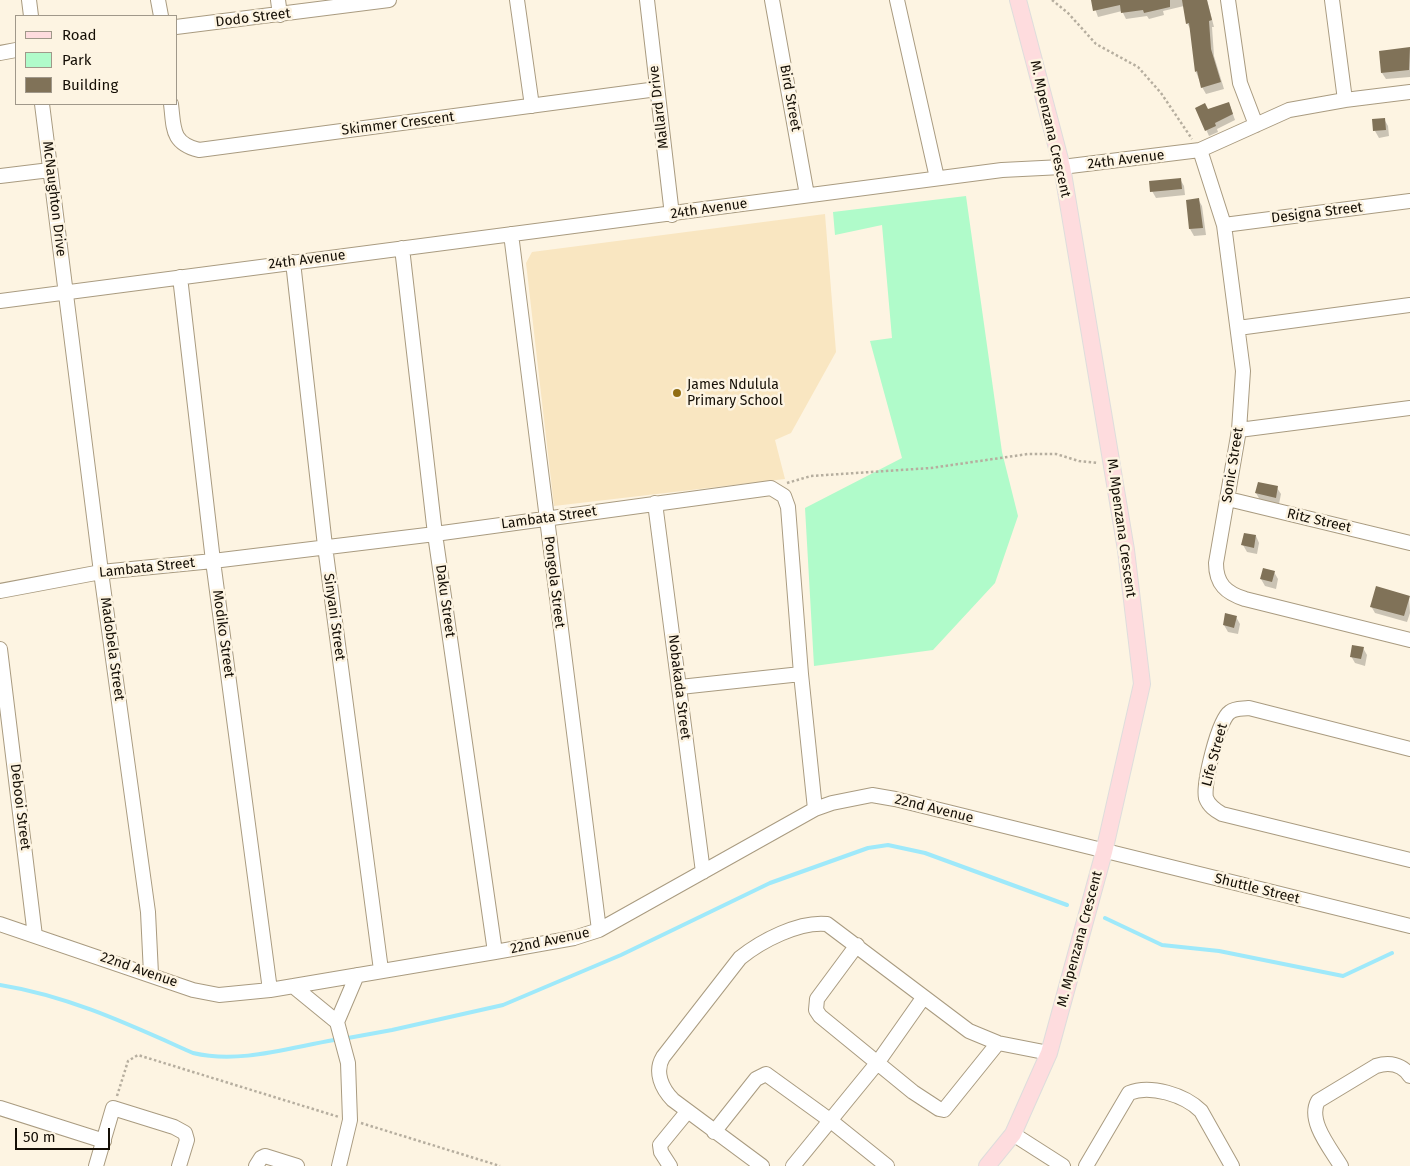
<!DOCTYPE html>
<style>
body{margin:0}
#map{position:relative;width:1410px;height:1166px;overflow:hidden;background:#fdf4e2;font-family:"Fira Sans",sans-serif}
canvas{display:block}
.legend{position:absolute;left:15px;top:15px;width:162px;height:90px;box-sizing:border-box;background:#fdf4e2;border:1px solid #a0988a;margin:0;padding:6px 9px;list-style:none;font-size:15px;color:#140e05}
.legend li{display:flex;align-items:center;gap:10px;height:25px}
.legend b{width:25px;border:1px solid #a0988a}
.scale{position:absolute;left:15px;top:1128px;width:95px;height:22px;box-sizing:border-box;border:2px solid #140e05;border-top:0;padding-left:6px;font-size:15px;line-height:18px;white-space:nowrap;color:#140e05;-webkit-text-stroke:4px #fdf4e2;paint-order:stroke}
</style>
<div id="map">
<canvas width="1410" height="1166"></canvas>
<ul class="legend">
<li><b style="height:6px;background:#fedcde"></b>Road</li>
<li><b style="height:14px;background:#b0fbca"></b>Park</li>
<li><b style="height:14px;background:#807258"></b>Building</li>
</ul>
<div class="scale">50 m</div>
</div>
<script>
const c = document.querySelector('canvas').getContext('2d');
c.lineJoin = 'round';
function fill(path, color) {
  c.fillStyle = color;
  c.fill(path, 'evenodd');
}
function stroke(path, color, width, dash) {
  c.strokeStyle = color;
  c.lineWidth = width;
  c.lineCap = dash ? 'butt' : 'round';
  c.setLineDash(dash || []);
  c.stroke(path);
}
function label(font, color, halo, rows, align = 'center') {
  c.font = font + ' "Fira Sans",sans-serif';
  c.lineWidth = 5;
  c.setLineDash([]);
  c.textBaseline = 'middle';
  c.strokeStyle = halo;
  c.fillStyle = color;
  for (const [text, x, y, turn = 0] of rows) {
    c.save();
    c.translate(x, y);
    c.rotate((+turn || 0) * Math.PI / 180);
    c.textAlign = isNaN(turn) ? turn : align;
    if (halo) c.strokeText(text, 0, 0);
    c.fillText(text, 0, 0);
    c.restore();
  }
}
fill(new Path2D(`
 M825,214L836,352L791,433L775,440L785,479L554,506L526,263L532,252Z`), '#f9e6c1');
fill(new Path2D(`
 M966,196L1002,452L1018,516L995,583L933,650L814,666L805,508L902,458L870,341L892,338L882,225L835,235L833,212Z`), '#b0fbca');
fill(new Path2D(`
 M1092,0H1207L1214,27H1212L1214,56L1224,89L1206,94L1202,87L1196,72L1191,30L1187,23L1184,6L1163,11L1164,15L1149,19L1147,16L1126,19L1122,11L1098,17Z
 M1410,48V77L1386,79L1382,73L1398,51Z
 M1229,103L1235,120L1217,129L1218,132L1209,136L1197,109L1208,111Z
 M1384,119L1388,126L1389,136L1379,138L1375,131Z
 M1180,179L1184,186L1185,195L1156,198L1152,191Z
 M1198,199L1202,206L1206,235L1194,236L1190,229Z
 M1277,488L1281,494L1279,504L1260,500L1256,493Z
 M1256,536L1259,543L1257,554L1247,552L1243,545Z
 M1274,572L1278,579L1276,589L1265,586L1261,579Z
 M1409,597L1410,613L1407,622L1375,613L1371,606Z
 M1236,617L1240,624L1238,634L1228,632L1224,625Z
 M1363,648L1367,655L1365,666L1355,663L1351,656Z`), '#0003');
stroke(new Path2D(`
 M1105,918L1162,945L1219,951L1343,976L1392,953
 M0,985C69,996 130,1025 193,1053C239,1064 288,1048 334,1040
 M348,1038L392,1030L503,1005L621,955L770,883L868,848L888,845L925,853L1067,905`), '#9fe9fa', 4);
fill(new Path2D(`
 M1091,0H1170V7L1144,13L1143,10L1121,13L1120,5L1093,11Z
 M1182,0H1207L1212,20L1209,21L1211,49L1221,82L1201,88L1197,71L1195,72L1189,23L1186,24Z
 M1410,47L1409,70L1381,73L1379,51Z
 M1229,102L1233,114L1215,123L1216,126L1205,131L1195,108L1205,103L1208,109Z
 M1385,118L1386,130L1373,131L1372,119Z
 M1181,178L1182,189L1150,192L1149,181Z
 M1199,198L1203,228L1189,229L1186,200Z
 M1258,482L1278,486L1276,498L1255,493Z
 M1244,533L1256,535L1254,548L1241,545Z
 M1263,568L1275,571L1272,582L1260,579Z
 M1376,586L1410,596L1404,616L1370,607Z
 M1225,613L1237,616L1234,628L1223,625Z
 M1352,645L1364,647L1361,659L1350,657Z`), '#807258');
const minor = new Path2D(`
 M29,0L31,16
 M158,0L161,16
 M278,0L280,15
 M517,0L532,106
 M647,0L672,215
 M772,0L807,195
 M897,0L937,178
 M1228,0L1240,83L1256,125
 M1332,0L1345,100
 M176,27L389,0
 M0,53L16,50
 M42,104L101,572L148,912L151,974
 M171,104C174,128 171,143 199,150L657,89
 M1200,150L1224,225L1243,371L1239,430L1216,563C1216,584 1226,593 1245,599L1410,640
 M0,176L50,170
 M1224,225L1410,201
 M511,234L599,930
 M402,248L435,534L495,952
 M293,262L325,546L381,970
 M180,277L213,561L270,990
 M0,301L1002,170L1062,167L1200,150L1289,110L1345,100L1410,92
 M1238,328L1410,305
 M1239,430L1410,408
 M1228,499L1410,543
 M655,503L703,872
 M0,591L101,572L213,561L435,534L771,488L784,496L788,507L801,674L815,809
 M0,649L35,936
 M680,687L801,674
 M1410,749L1249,708C1242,709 1235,708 1230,712C1218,720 1203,784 1206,798C1209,806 1215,810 1222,814L1410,860
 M0,924L193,990L219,995L270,990L495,952L574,938L599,930L815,809L832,803L872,795L895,799L1410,926
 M857,945L817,999L816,1010L820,1016L913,1092L939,1109L944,1110L998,1043
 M293,986L337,1022
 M0,1108L104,1141
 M714,1132L756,1079L766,1074L831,1121L887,1166
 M1013,1134L1063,1166
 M96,1166L113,1108L174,1127L185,1133L187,1140L179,1166
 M256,1166L261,1158L265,1156L297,1166
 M339,1166L350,1120L348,1063L337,1022L357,975
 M670,1166L661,1152L660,1145L687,1112
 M762,1166L673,1100C662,1089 654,1072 663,1057L740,958C761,941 799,921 827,924L969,1031L998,1043L1049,1053
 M793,1166L878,1062L923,998
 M1086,1166L1129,1093C1150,1084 1185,1095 1201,1111L1232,1166
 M1341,1166C1331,1149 1307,1121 1318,1101L1376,1066C1389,1062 1402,1064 1410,1076`);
const major = new Path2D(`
 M987,1166L1013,1134L1049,1053L1104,852L1142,684L1126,550L1062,167L1018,0`);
stroke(minor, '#a99b80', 16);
stroke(major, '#dedddc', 18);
stroke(new Path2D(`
 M1052,0L1068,13L1096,44L1138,67L1161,93L1192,139
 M787,483L811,476L931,468L1028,454H1056L1079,461L1098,463
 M117,1096L128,1061L138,1055L339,1117
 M361,1123L500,1166`), '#b6ae9f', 2.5, [2.5, 2.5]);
stroke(minor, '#fff', 14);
stroke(major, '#fedcde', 16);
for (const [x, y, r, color] of [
 [677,393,5,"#916d13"]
]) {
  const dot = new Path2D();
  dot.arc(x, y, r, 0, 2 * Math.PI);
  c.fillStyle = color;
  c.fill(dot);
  stroke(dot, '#fdf4e2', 2);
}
label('14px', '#140e05', '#fdf4e2', [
 ["Dodo Street",253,18,-7],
 ["Bird Street",790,98,80],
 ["Mallard Drive",659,107,-97],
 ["Skimmer Crescent",398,124,-7],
 ["M. Mpenzana Crescent",1050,129,77],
 ["24th Avenue",1126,160,-7],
 ["McNaughton Drive",54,199,83],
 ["24th Avenue",709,209,-8],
 ["Designa Street",1317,213,-7],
 ["24th Avenue",307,260,-7],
 ["Sonic Street",1233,465,-81],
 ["Lambata Street",549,518,-8],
 ["Ritz Street",1319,521,13],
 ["M. Mpenzana Crescent",1121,528,82],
 ["Lambata Street",147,568,-6],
 ["Pongola Street",554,582,83],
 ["Daku Street",445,601,82],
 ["Sinyani Street",334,617,82],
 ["Modiko Street",223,634,82],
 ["Madobela Street",112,649,82],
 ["Nobakada Street",679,687,83],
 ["Life Street",1215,755,-75],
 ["Debooi Street",20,807,83],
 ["22nd Avenue",934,809,14],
 ["Shuttle Street",1257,889,14],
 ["M. Mpenzana Crescent",1080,939,-75],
 ["22nd Avenue",550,941,-12],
 ["22nd Avenue",139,970,19]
]);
label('14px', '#140e05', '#fdf4e2', [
 ["James Ndulula",687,385],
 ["Primary School",687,401]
], 'left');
</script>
